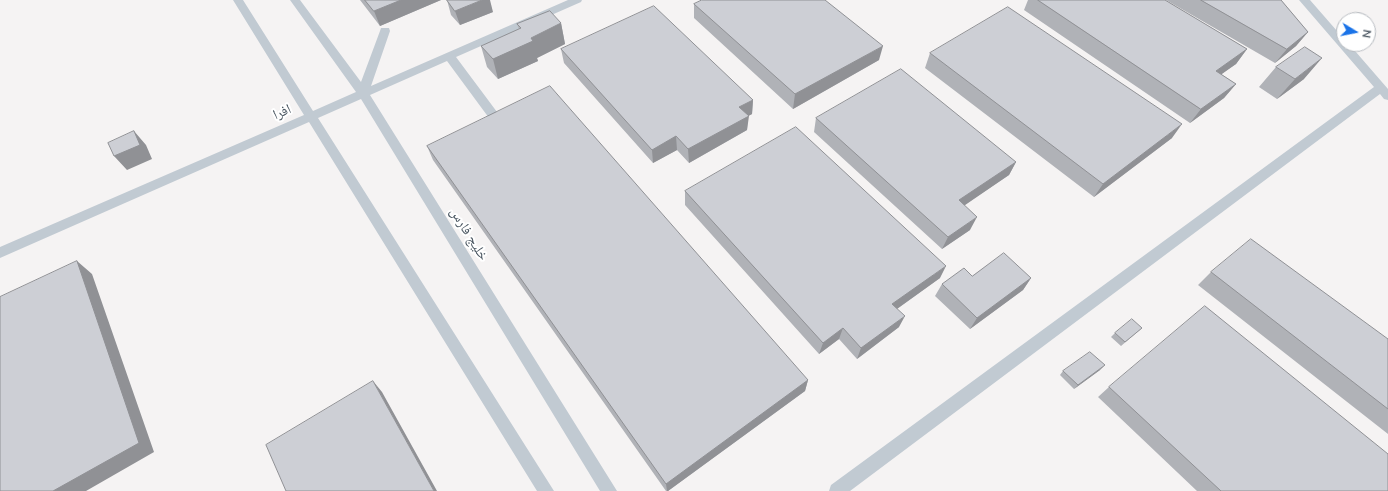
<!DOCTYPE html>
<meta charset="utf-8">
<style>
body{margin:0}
#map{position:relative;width:1388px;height:491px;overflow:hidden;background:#f5f3f3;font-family:Mulish,sans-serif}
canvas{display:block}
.north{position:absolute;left:1336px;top:12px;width:40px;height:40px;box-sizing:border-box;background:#fff;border:1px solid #b7bbc0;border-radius:50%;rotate:100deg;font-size:11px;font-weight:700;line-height:16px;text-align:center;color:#4a5661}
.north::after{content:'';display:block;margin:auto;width:14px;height:18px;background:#1a73e8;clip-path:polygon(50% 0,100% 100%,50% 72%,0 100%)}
</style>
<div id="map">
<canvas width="1388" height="491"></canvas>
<div class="north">N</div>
</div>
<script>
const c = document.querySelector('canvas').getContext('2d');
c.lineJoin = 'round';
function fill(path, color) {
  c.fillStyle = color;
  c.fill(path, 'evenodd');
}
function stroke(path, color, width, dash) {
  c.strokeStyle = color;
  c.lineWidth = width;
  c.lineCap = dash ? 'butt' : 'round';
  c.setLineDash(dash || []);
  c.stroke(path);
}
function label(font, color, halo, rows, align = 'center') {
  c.font = font + ' Mulish,"Noto Naskh Arabic",sans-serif';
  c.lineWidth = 4;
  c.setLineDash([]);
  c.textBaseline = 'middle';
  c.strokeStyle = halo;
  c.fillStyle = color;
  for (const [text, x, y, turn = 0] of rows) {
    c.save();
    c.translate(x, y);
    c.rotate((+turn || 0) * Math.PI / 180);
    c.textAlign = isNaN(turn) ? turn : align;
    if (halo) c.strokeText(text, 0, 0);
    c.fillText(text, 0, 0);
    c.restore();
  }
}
fill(new Path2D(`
 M233,0H243L313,111L356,92L290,0H300L361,82L380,31L381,28H389L390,31L371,86L568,0H582L581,2L456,57L497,112L499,115L497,118L493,119L489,118L447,61L370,95L617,491H600L361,99L318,118L554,491H537L309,122L0,258V247L304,115Z
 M1299,0H1310L1344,39V44H1349L1388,89V100L1384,99L1380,94L850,491H829L831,485L1374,87Z`), '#c1cad2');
fill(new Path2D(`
 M360,0H441L380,26Z
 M447,0L493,12L460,25L451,15Z
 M1028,0H1165L1247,49L1236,64L1221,74L1236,84L1224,98L1190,123L1024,10Z
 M1166,0H1281L1308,32L1296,46L1275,63Z
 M694,4L879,60L793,109L694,18Z
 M561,23L565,44L537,58L538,61L498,79L487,67L481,46L519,29L517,24Z
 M561,49L753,100L752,114L748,116L747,130L689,163L677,150L653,163L564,63Z
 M930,53L1172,138L1094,197L925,68Z
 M1276,67L1304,79L1277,99L1259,87Z
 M816,118L1016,162L1009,175L964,205L970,230L942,249L814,132Z
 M427,146L808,380L805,391L668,491H666L433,160Z
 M685,191L940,278L897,309L899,327L857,359L839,339L819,354L685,205Z
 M1211,272L1388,339V434L1198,285Z
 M972,276L1031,278L1023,290L970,329L935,296L942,284Z
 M1142,328L1121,346L1111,337L1115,333Z
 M1100,370L1074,389L1060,375L1063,371Z
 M1109,387L1388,491H1197L1098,397Z`), '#b0b2b7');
fill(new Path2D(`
 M401,0H441L380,26L374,11Z
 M482,0H490L493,12L460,25L455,11Z
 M561,23L565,44L537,58L538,61L498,79L493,59L531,38Z
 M1308,32L1296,46L1275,63L1287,49Z
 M883,46L879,60L793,109L795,94Z
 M1247,49L1236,64L1205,86L1216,71Z
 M1322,58L1304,79L1277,99L1295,79Z
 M1236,84L1224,98L1190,123L1201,109Z
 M753,100L752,114L739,121V107Z
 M749,116L747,130L689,163L688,149Z
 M1182,124L1172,138L1094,197L1103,184Z
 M134,131L146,145L152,159L127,170L114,156Z
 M676,136L677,150L653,163L652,150Z
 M1016,162L1009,175L952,214L959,200Z
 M977,217L970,230L942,249L948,237Z
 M77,261L92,274L154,452L86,491H53Z
 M946,266L940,278L887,316L892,304Z
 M1031,278L1023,290L970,329L977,318Z
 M905,316L899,327L857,359L861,348Z
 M843,328L839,339L819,354L823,343Z
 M1105,365L1100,370L1074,389L1078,385Z
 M808,380L805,391L668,491H667L666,484Z
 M373,381L382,392L437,491H434Z`), '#909195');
const building = new Path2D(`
 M365,0H401L374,11Z
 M447,0H482L455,11Z
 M702,0H825L883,46L795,94L694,4Z
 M1038,0H1165L1247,49L1216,71L1236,84L1201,109Z
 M1201,0H1281L1308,32L1287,49Z
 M654,6L753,100L739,107L749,116L688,149L676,136L652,150L561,49Z
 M1008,7L1182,124L1103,184L930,53Z
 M550,11L561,23L531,38L533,41L493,59L481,46L521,28L517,24Z
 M1305,47L1322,58L1295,79L1276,67Z
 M901,69L1016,162L959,200L977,217L948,237L816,118Z
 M550,86L808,380L666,484L427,146Z
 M796,127L946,266L892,304L905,316L861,348L843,328L823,343L685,191Z
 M134,131L140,145L114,156L108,143Z
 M1251,239L1388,339V409L1211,272Z
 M1004,253L1031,278L977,318L942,284L964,268L972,276Z
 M77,261L139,443L53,491H0V297Z
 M1205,306L1388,454V491H1221L1109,387Z
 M1132,319L1142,328L1125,342L1115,333Z
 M1090,352L1105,365L1078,385L1063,371Z
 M373,381L434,491H286L266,445Z`);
fill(building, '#cdcfd5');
stroke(building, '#909195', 1);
label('14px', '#4a5661', '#fff', [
 ["افرا",282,112,-24],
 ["خلیج فارس",469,234,58]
]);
</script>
